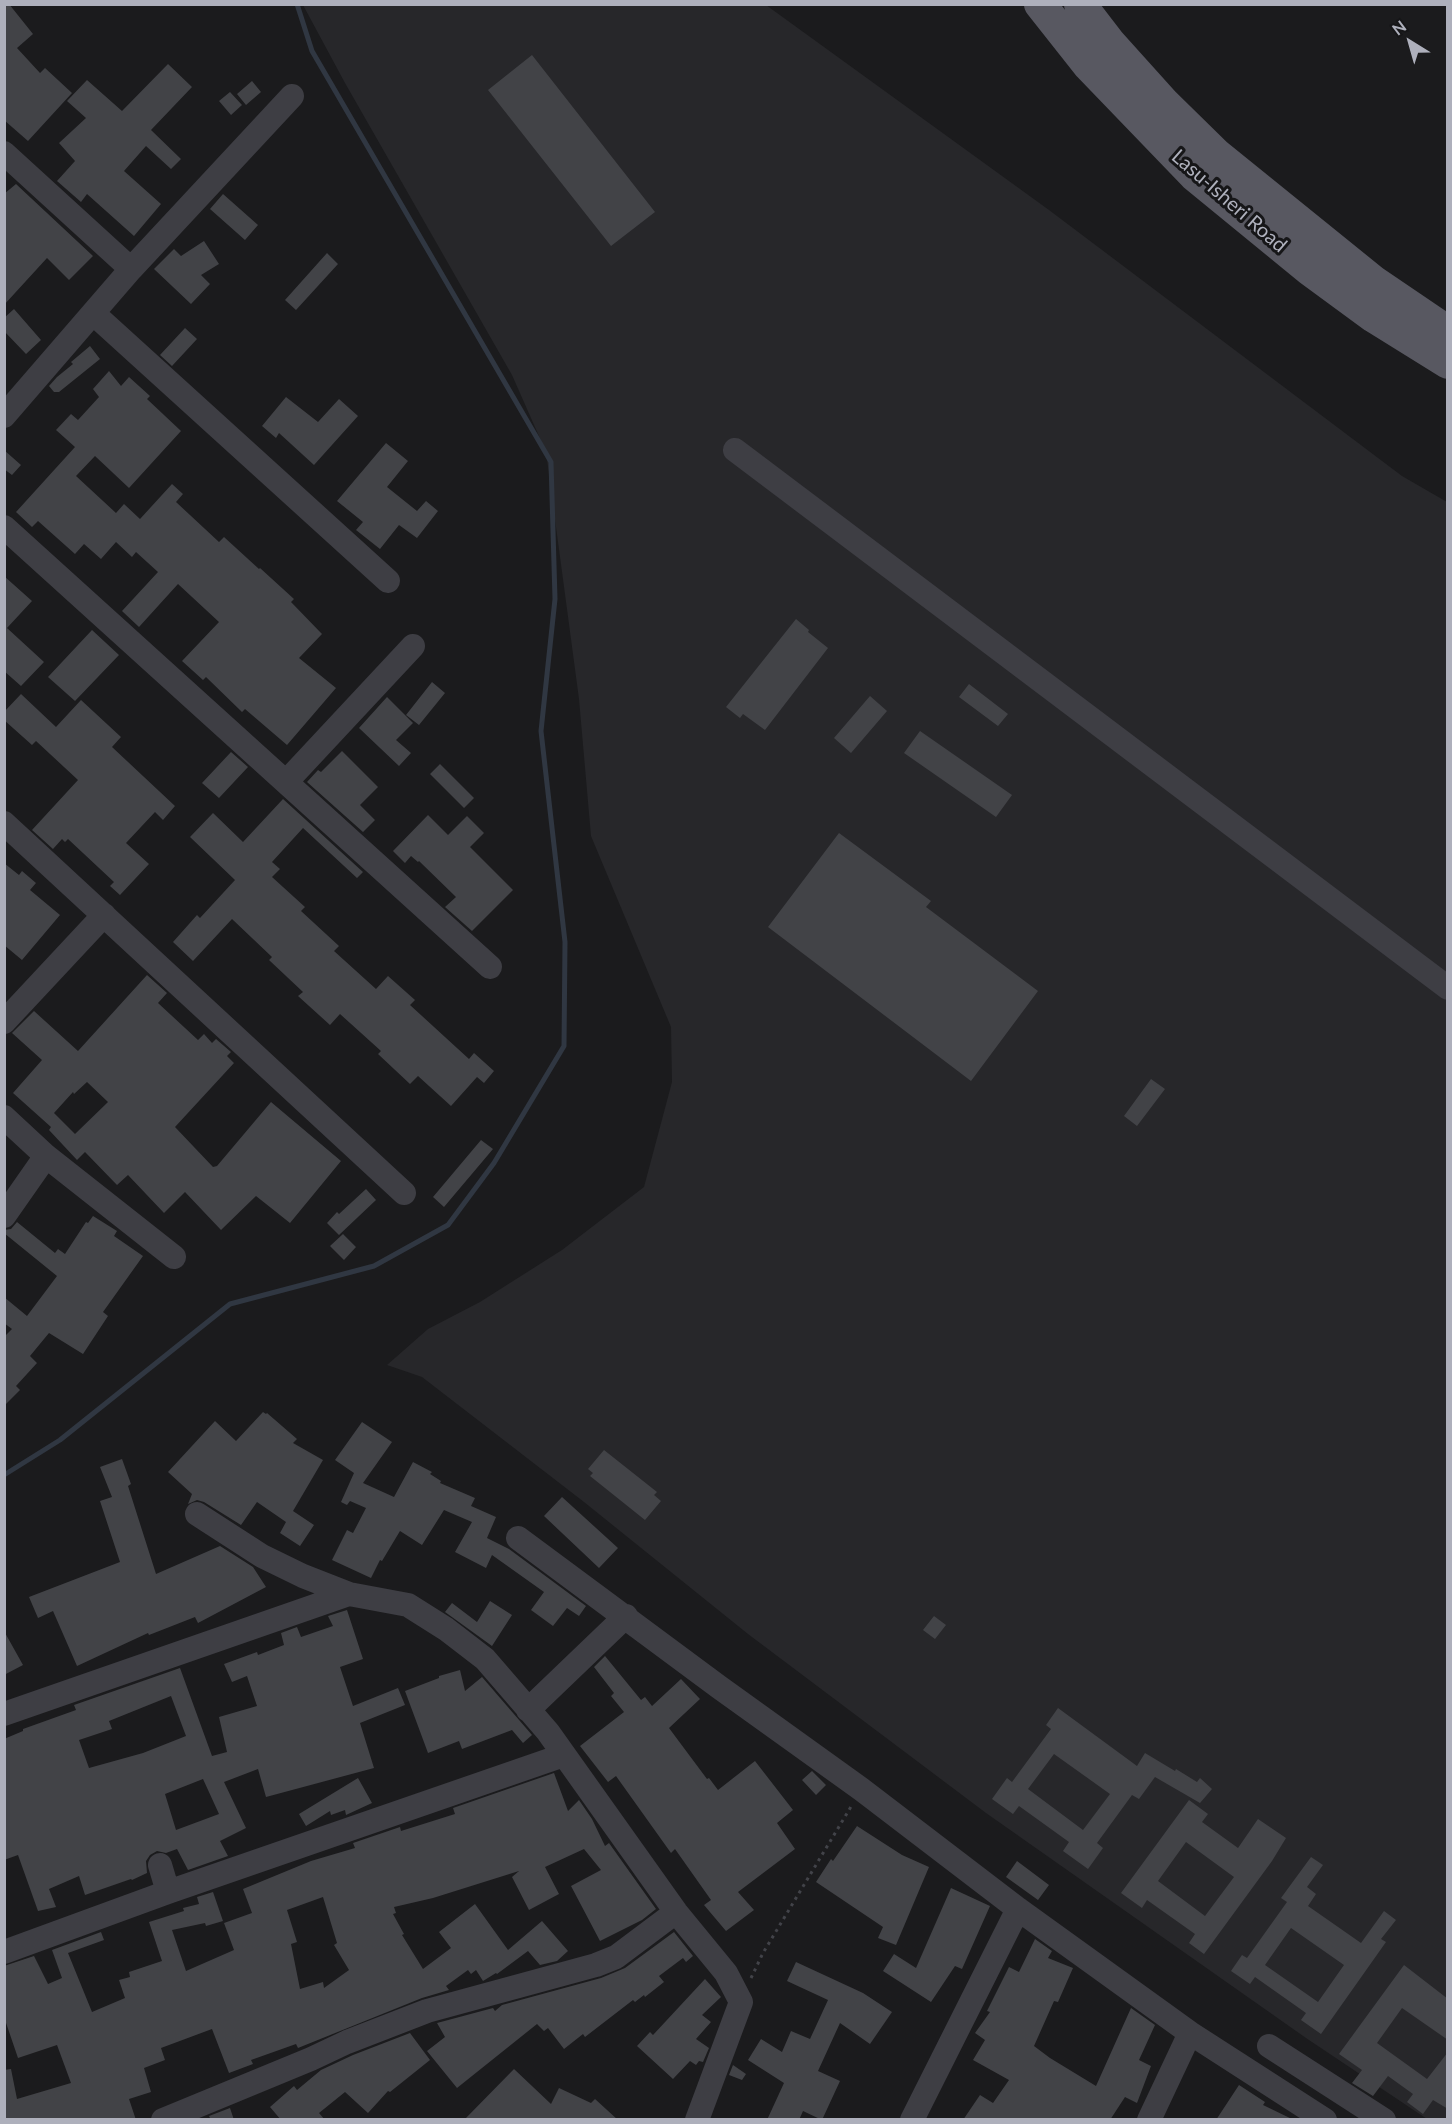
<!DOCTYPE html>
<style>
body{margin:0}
#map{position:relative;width:1452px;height:2124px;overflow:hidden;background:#1b1b1d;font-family:Lato,sans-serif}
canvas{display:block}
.frame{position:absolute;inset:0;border:6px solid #aeb0bc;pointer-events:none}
.north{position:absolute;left:1380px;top:12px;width:60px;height:60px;-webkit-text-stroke:4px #161618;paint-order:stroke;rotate:323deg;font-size:16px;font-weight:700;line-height:24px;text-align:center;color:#aeb0bc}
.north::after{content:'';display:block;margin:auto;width:21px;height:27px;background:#aeb0bc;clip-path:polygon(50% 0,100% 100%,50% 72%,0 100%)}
</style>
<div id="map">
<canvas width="1452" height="2124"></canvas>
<div class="frame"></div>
<div class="north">N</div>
</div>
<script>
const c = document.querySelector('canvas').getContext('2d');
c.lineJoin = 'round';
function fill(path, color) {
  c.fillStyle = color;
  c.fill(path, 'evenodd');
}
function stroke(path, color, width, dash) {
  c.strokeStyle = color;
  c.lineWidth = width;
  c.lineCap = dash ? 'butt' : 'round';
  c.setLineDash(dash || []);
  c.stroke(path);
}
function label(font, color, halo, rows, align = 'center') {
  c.font = font + ' Lato,sans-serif';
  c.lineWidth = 6;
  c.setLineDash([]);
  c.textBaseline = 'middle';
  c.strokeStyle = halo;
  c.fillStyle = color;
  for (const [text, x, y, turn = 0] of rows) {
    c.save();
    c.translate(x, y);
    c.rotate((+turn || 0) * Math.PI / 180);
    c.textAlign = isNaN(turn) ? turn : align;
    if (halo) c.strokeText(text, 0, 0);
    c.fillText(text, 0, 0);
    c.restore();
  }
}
fill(new Path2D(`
 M303,5H766L1049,210L1402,476L1447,502V2119H1427L1306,2038L986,1813L748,1634L584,1502L422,1377L387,1365L428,1329L480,1302L562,1250L644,1187L672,1082L671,1027L591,836L579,699L546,452L512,375L345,83Z`), '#27272a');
stroke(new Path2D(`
 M4,1475L60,1440L230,1304L374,1266L448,1225L494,1163L564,1046L565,942L541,731L555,599L551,462L312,51L297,4`), '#303742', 5);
fill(new Path2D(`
 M4,4H9L33,34L17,48L40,73L45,68L72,93L28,141L4,120Z
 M532,55L655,212L611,246L488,90Z
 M168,64L192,87L151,130L181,159L171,169L146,146L124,171L161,204L134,236L87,194L81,202L57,181L75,161L59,143L86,118L67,101L87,80L122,111Z
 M252,81L261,92L246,105L237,94Z
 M230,92L242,105L231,115L219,101Z
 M16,184L93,256L69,280L47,258L4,305V194Z
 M223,194L258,225L245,240L210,209Z
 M204,241L219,264L201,275L210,284L191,304L154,269L174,249L181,256Z
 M327,253L338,264L296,310L285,300Z
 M14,309L41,340L26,354L4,331V318Z
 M185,328L197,339L172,366L160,355Z
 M90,346L100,359L59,392H54L49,386L57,377L73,364L71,362Z
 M109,371L121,386L129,377L150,396L147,399L181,431L129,488L95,456L76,476L116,513L124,504L140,519L172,484L183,494L176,502L219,542L224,537L259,569L260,568L294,599L291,602L322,634L299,658L336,688L287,745L245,709L242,712L206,677L203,680L182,661L219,622L178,584L139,627L122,611L158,572L136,552L132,557L116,542L101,559L84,544L75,554L38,521L32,527L16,512L75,447L56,430L71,414L78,420L99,397L93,389Z
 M286,397L318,422L339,399L358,416L314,465L279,433L276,438L262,426Z
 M386,443L408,461L387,487L417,511L426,501L438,511L417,538L399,525L380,549L356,530L363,522L337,501Z
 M4,450L21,465L12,475L4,469Z
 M4,576L32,601L7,628L44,662L21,686L4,671Z
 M796,619L809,630L808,632L828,648L765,730L743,714L740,718L726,707Z
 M92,630L119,655L75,701L48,677Z
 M432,682L445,693L419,725L406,715Z
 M969,684L1008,714L998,726L959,697Z
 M21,694L56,727L81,700L121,737L112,747L175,806L163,820L155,812L126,843L149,864L120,895L110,886L114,882L68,839L65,842L62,839L53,849L32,830L78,780L36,741L32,745L4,720V712Z
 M870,696L887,711L851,753L834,738Z
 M387,697L413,723L396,740L411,753L399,766L359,728Z
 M920,731L1012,795L996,817L904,753Z
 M342,751L378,787L360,805L375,820L363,832L307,782L318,770L321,772Z
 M231,752L248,767L219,798L202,783Z
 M440,764L474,798L464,808L430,774Z
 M283,799L363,872L357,878L303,828L272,862L280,869L272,877L305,907L301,911L339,946L334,951L376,989L388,976L415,1000L410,1005L469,1059L474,1053L494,1071L484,1083L477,1077L451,1106L418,1076L410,1084L378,1054L381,1051L340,1014L330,1025L298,996L303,992L269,960L272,957L232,919L193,961L173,942L197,915L200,918L235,880L190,837L213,813L243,842Z
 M428,815L448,835L467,816L484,833L470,847L513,890L472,931L445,907L456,897L419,861L418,862L411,856L405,863L393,851Z
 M839,833L931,901L926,907L1038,991L971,1081L768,927Z
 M4,863L19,875L22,871L36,883L30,890L60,915L22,960L4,945Z
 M147,975L167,993L158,1003L198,1040L204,1034L212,1043L216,1039L231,1052L227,1056L234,1063L175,1127L213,1167L217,1166L271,1102L341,1161L290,1223L256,1196L221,1230L185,1192L164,1213L128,1175L117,1185L85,1152L77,1160L49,1130L51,1127L13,1093L42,1060L12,1033L34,1011L78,1051ZM87,1082L108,1102L75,1134L54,1113L73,1092L74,1094Z
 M1151,1079L1165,1089L1137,1126L1124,1116Z
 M481,1140L493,1149L444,1207L433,1197Z
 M366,1189L376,1200L339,1235L327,1223L337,1212L339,1214Z
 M93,1216L117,1231L114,1236L143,1256L103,1312L108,1316L83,1354L49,1333L30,1356L37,1363L16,1386L20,1390L4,1406V1337L12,1329L4,1323V1297L27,1316L57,1276L4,1233V1230L11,1229L17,1222L55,1253L58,1249L65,1254L86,1222L88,1223Z
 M343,1234L356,1247L344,1260L330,1246Z
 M263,1412L266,1414L267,1413L297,1439L293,1443L323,1460L293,1511L314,1525L300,1546L280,1533L286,1522L257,1502L241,1525L204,1502L197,1500L188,1504L192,1494L168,1472L215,1421L236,1441Z
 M362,1422L392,1442L363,1483L394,1497L413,1462L432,1472L430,1474L441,1481L440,1483L475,1498L471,1506L496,1517L487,1538L509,1549L586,1606L579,1616L567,1608L553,1626L531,1610L544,1592L492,1555L486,1568L455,1552L472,1522L444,1510L422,1545L400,1531L382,1561L380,1560L371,1578L332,1560L347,1530L353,1533L366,1508L350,1501L347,1505L341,1502L354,1473L335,1460Z
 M604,1450L657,1492L654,1495L661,1501L645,1520L590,1476L593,1473L588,1469Z
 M122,1459L131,1484L128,1486L156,1574L220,1546L253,1567L266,1587L198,1623L195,1617L149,1635L148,1633L77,1666L53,1611L38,1618L29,1597L120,1562L100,1501L112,1497L100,1467Z
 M562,1497L618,1548L599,1568L544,1516Z
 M490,1601L512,1615L492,1646L445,1612L452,1603L477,1622Z
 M347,1610L363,1659L340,1667L353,1706L398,1688L405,1705L360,1723L374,1768L266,1797L258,1769L224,1782L246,1828L220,1841L228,1856L188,1870L177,1849L166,1853L157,1851L150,1855L146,1861L147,1873L132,1880L131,1879L85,1895L79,1876L49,1889L56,1907L38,1911L18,1855L4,1860V1739L23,1731V1729L76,1710L74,1705L180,1668L212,1756L227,1752L219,1717L257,1706L247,1676L232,1682L224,1664L257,1652L258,1655L284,1645L281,1633L297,1627L301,1637L333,1626L328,1616ZM171,1696L186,1736L143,1753L89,1768L79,1740L112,1729L109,1721ZM203,1779L219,1814L176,1830L165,1794Z
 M934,1616L946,1625L935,1639L923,1630Z
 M4,1631L23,1665L4,1675Z
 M605,1656L641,1700L645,1697L652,1706L681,1679L700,1699L669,1728L707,1779L709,1778L718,1790L755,1761L793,1810L777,1823L795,1849L738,1892L754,1910L726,1931L704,1905L711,1900L675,1849L671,1853L616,1776L608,1782L580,1746L624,1712L611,1696L614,1693L594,1667Z
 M460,1670L465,1691L482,1677L532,1735L523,1743L512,1730L462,1749L459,1741L428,1753L405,1691L439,1678V1676Z
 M1058,1708L1137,1766L1145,1753L1175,1771L1176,1769L1197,1782L1200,1778L1212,1789L1200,1803L1155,1777L1139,1799L1132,1795L1097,1843L1103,1848L1088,1869L1063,1851L1069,1842L1019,1806L1013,1814L992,1799L1007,1778L1012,1782L1051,1729L1046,1725ZM1054,1754L1110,1794L1083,1830L1028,1789Z
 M812,1771L826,1785L816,1795L802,1780Z
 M554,1773L568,1811L579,1800L592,1819L605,1846L609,1843L656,1909L642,1920L600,1941L571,1886L601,1870L584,1849L545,1867L559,1894L529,1910L512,1877L519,1871L433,1898L394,1907L396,1913L393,1914L404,1934L402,1935L423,1969L451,1948L439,1932L475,1904L508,1950L542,1921L568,1951L557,1961L540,1965L528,1951L497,1974L496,1973L483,1981L476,1970L471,1974L468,1970L446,1986L449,1990L422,1998L298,2048L296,2044L251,2060L253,2064L229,2073L212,2029L161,2048L165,2060L144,2068L151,2092L129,2099L136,2120H4V2070L11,2069L17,2099L71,2083L57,2045L18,2058L4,2017V1966L34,1956L48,1984L62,1978L52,1950L101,1932L104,1940L68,1953L92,2012L125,1998L119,1980L130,1977L129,1972L162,1961L149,1922L184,1911L183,1908L199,1904L197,1897L213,1892L223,1921L206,1926L205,1923L172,1930L186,1971L234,1950L224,1923L252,1913L243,1889L311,1861L355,1848L353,1843L400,1827L401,1831L455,1814L453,1808ZM323,1897L337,1943L334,1945L349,1970L324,1988L323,1982L300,1989L291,1944L297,1942L287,1910Z
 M358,1778L372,1803L346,1815L345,1810L331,1815L330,1811L306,1826L299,1814Z
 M1189,1800L1208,1814L1202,1822L1238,1848L1258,1819L1286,1838L1272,1861L1204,1954L1189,1943L1195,1934L1147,1900L1142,1908L1121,1893ZM1186,1842L1234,1877L1205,1916L1158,1881Z
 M857,1826L902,1855L929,1867L896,1945L878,1938L883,1927L816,1882L831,1859L833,1861Z
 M1311,1857L1323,1865L1307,1887L1316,1894L1308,1906L1361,1943L1384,1911L1396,1920L1381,1939L1386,1942L1321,2034L1301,2020L1306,2013L1255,1977L1250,1984L1231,1971L1242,1955L1247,1958L1287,1902L1281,1898ZM1291,1928L1344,1965L1318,2002L1265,1965Z
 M1017,1861L1049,1885L1038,1900L1006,1877Z
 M951,1888L990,1906L962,1969L955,1966L931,2002L883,1971L894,1954L916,1968Z
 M674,1932L693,1956L686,1962L683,1958L659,1976L664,1982L645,1997L644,1995L635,2002L633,2000L585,2037L583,2034L564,2049L548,2028L544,2031L537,2024L457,2088L427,2051L445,2037L437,2023L493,2008L495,2011L502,2005L601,1978L625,1968Z
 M1035,1939L1052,1951L1048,1958L1073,1968L1058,2002L1054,2001L1034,2046L1050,2058L1096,2086L1131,2008L1155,2025L1139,2060L1151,2066L1137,2103L1125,2097L1110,2120H963L980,2095L993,2103L1009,2080L973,2060L985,2040L975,2033L990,2012L987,2011L1009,1967L1019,1972Z
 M796,1962L863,1993L892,2012L870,2044L840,2023L818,2071L840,2081L822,2120L803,2111L799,2120H767L784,2083L748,2060L761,2039L782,2052L791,2031L810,2039L828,2000L787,1981Z
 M1404,1965L1448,1999V2040L1402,2008L1377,2043L1427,2079L1448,2052V2109L1433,2100L1423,2114L1407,2102L1413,2094L1388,2076L1373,2096L1352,2083L1362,2070L1339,2054Z
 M705,1979L721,1997L702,2015L711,2022L696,2039L709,2048L703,2062L699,2061L696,2065L690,2061L673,2079L637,2046L650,2032L653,2035Z
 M410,2033L430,2060L390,2092L388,2091L368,2113L345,2092L319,2113L325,2120H281L270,2107L294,2086L297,2090L321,2070L353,2055Z
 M733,2065L746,2074L742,2080L729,2075Z
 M514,2069L551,2104L559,2088L591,2103L595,2099L618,2120H464Z
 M1239,2085L1265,2102L1263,2105L1294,2120H1216Z
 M230,2108L234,2120H211L209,2116Z`), '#424347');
stroke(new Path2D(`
 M751,1978L763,1953L852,1805`), '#424349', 3, [3, 4.5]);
stroke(new Path2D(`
 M4,153L131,269
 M94,314L388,581
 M4,416L131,269L292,96
 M735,450L1448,988
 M4,527L490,967
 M287,781L413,646
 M4,823L404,1193
 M4,1022L104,915
 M4,1117L46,1156L174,1257
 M4,1216L46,1156
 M197,1514L262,1556L303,1576L349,1594L408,1605L446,1629L485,1659L548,1732L676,1912L726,1973L741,2002L697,2120
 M518,1538L719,1687L861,1789L1018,1909L1190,2033L1325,2120
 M528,1710L626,1616
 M4,1714L349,1594
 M160,1865L168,1892
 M4,1952L168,1892L564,1755
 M1269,2046L1384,2120
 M163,2120L311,2059L347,2042L427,2011L596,1965L616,1957L676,1912
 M912,2120L1018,1909
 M1149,2120L1190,2033`), '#3e3e44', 24);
stroke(new Path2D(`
 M1040,4L1089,66L1194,175L1310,270L1374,317L1448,363
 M1080,4L1110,43L1164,103L1216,154L1373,281L1448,332`), '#585861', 32);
label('20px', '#aeb0bc', '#161618', [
 ["Lasu-Isheri Road",1229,201,41]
]);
</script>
